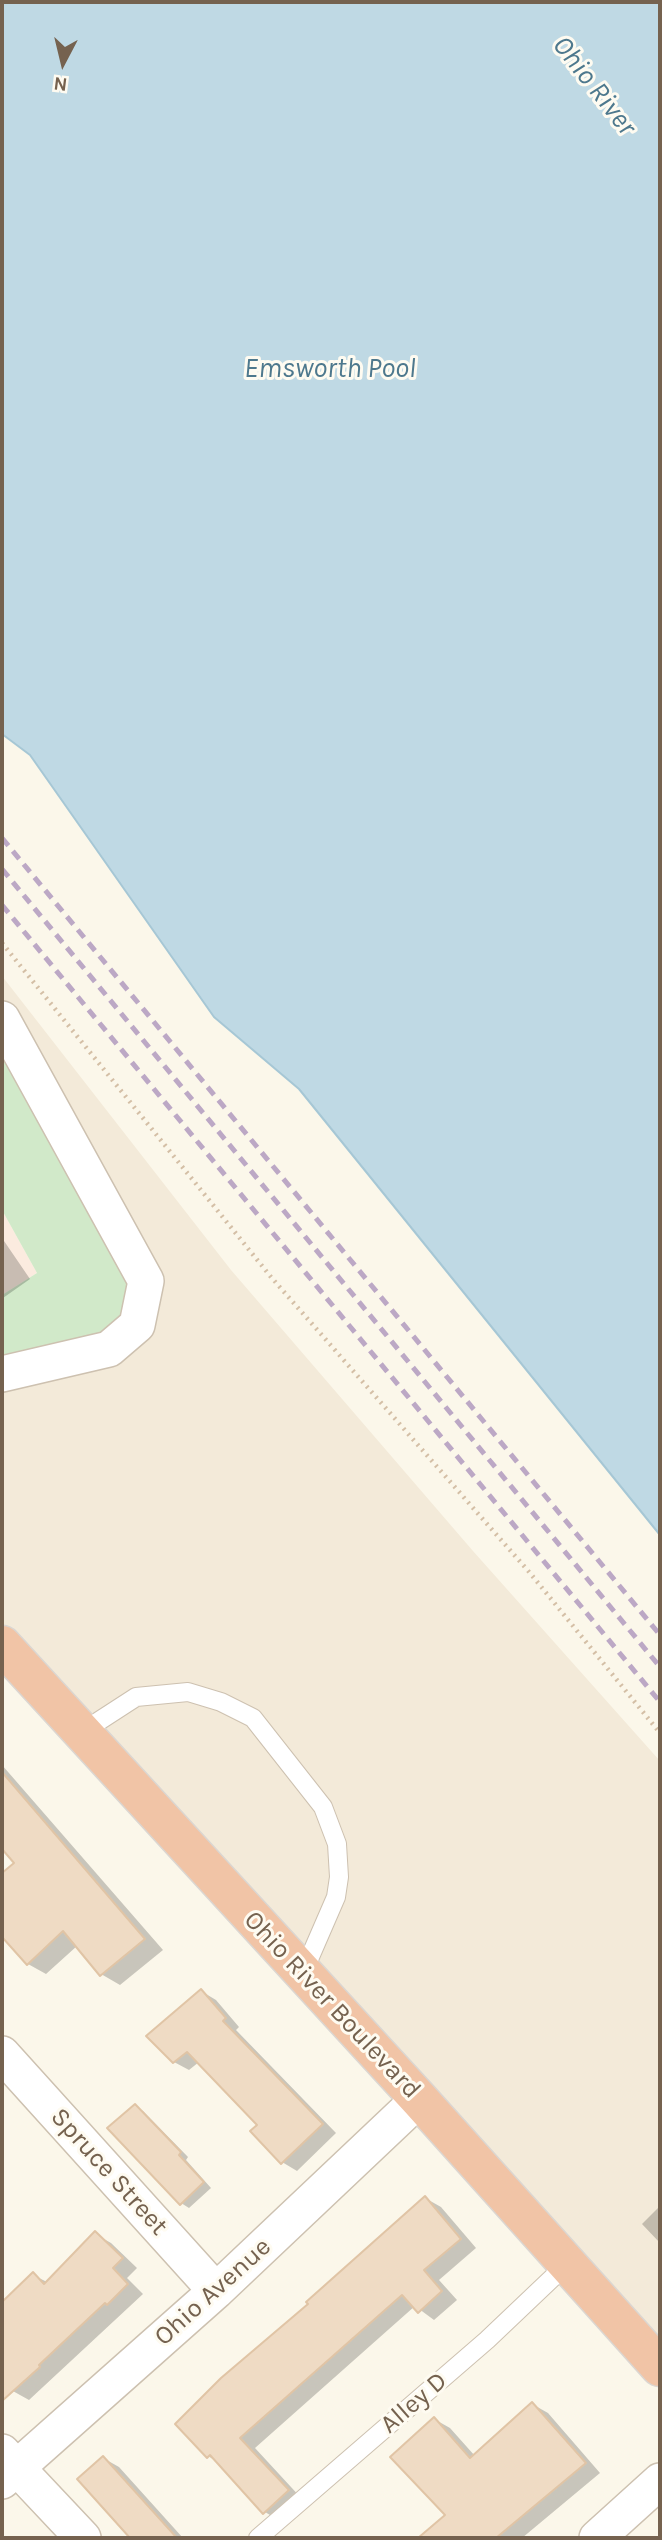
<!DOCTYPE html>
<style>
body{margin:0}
#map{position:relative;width:662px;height:2540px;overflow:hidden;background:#fbf7ea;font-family:Karla,sans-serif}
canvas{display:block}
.frame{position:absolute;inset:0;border:4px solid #75624f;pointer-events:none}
.north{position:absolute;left:28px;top:28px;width:70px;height:70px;-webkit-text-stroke:5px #fefbf1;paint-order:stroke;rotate:187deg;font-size:19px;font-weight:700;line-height:28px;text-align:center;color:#75624f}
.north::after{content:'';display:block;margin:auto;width:24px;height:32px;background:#75624f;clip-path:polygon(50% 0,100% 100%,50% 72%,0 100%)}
</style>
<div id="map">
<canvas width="662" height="2540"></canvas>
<div class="frame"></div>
<div class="north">N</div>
</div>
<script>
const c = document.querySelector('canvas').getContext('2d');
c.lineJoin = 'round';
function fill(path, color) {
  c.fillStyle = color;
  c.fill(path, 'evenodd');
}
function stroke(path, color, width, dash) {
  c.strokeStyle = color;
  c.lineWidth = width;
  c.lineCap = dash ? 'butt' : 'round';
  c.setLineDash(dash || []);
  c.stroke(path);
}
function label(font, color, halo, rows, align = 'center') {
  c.font = font + ' Karla,sans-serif';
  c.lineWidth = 6;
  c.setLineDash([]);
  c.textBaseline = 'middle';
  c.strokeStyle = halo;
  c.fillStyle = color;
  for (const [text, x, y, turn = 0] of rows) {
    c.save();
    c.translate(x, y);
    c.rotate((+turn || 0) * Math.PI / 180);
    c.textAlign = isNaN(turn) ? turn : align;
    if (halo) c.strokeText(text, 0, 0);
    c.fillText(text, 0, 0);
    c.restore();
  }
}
fill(new Path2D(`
 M2,976L231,1270L473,1551L660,1761V2366L2,1645V1374L109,1349L2,1027Z`), '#f3ead9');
fill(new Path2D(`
 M2,1210L37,1273L2,1295Z`), '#fbebdf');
fill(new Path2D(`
 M2,1027L129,1246L137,1325L2,1374V1295L37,1273L2,1210Z`), '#d1e9c9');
const water = new Path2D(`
 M2,2H660V1535L299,1089L214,1017L30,755L2,734Z`);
fill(water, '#bfd9e4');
stroke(water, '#a6c7d5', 2);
fill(new Path2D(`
 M2,1238L30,1279L3,1298L2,1297Z
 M2,1765L163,1950L120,1985L101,1974L77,1946L46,1974L28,1964L2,1935V1876L16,1863L2,1846Z
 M201,1991L216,2000L239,2027L236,2030L336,2133L297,2171L282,2162L260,2125L199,2062L189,2070L174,2062Z
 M135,2106L143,2111L188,2157L186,2160L211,2188L189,2208L181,2203Z
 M425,2198L441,2207L476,2248L439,2280L457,2300L434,2320L415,2306L255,2448L303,2500L280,2521L265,2512L219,2463L208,2456L311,2305Z
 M660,2206V2243L642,2224Z
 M95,2234L111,2243L137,2268L127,2278L143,2294L29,2400L2,2385V2305L33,2275L47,2282Z
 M532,2404L548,2413L600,2473L522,2538H428L447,2515L434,2419L450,2428L475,2456Z
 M103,2458L119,2467L183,2538H132L79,2480Z`), '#0003');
const building = new Path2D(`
 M2,1772L145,1939L100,1976L63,1931L27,1965L2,1937V1873L14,1863L2,1849Z
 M201,1989L226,2018L223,2021L323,2124L281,2164L250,2131L257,2125L187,2052L173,2063L146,2036Z
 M135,2104L181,2152L179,2155L204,2182L180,2205L107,2128Z
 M425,2196L461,2239L424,2270L442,2291L418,2313L402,2295L240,2438L289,2490L263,2514L210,2455L207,2458L175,2424L221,2378L308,2304L306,2302Z
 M95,2231L123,2258L113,2268L128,2284L107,2305L105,2303L39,2365L40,2367L2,2401V2302L33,2272L44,2284Z
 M532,2402L586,2463L496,2538H418L445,2515L390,2457L434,2417L470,2458Z
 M103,2456L177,2538H130L77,2479Z`);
fill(building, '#efdbc4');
stroke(building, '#e0c4a5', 2);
const lane = new Path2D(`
 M82,1732L136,1697L188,1692L221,1702L253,1718L323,1807L337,1844L339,1877L336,1897L303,1973
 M258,2538L487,2340L567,2264`);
const street = new Path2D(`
 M2,1019L146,1281L137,1325L109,1349L2,1374
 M2,2054L216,2291
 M2,2452L83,2538
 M2,2481L216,2291L419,2099
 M597,2538L660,2481`);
const highway = new Path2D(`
 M2,1645L419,2099L660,2367`);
stroke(lane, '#cdc1b0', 20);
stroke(street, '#cdc1b0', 38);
stroke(highway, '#dbd6d1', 41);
stroke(new Path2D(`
 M2,943L271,1277L530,1573L660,1733`), '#d4bfa6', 4.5, [2, 5]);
stroke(lane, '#fff', 18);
stroke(street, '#fff', 35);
stroke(highway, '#f1c4a6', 38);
stroke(new Path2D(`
 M2,838L660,1635
 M2,869L660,1667
 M2,905L660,1702`), '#bca8c5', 5, [10, 7]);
label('26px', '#75624f', '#fefbf1', [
 ["Ohio River Boulevard",332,2005,47],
 ["Spruce Street",109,2172,48],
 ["Ohio Avenue",213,2292,-42],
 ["Alley D",414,2403,-41]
]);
label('italic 28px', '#4d788d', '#fefbf1', [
 ["Ohio River",594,86,52],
 ["Emsworth Pool",330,369]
]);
</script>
